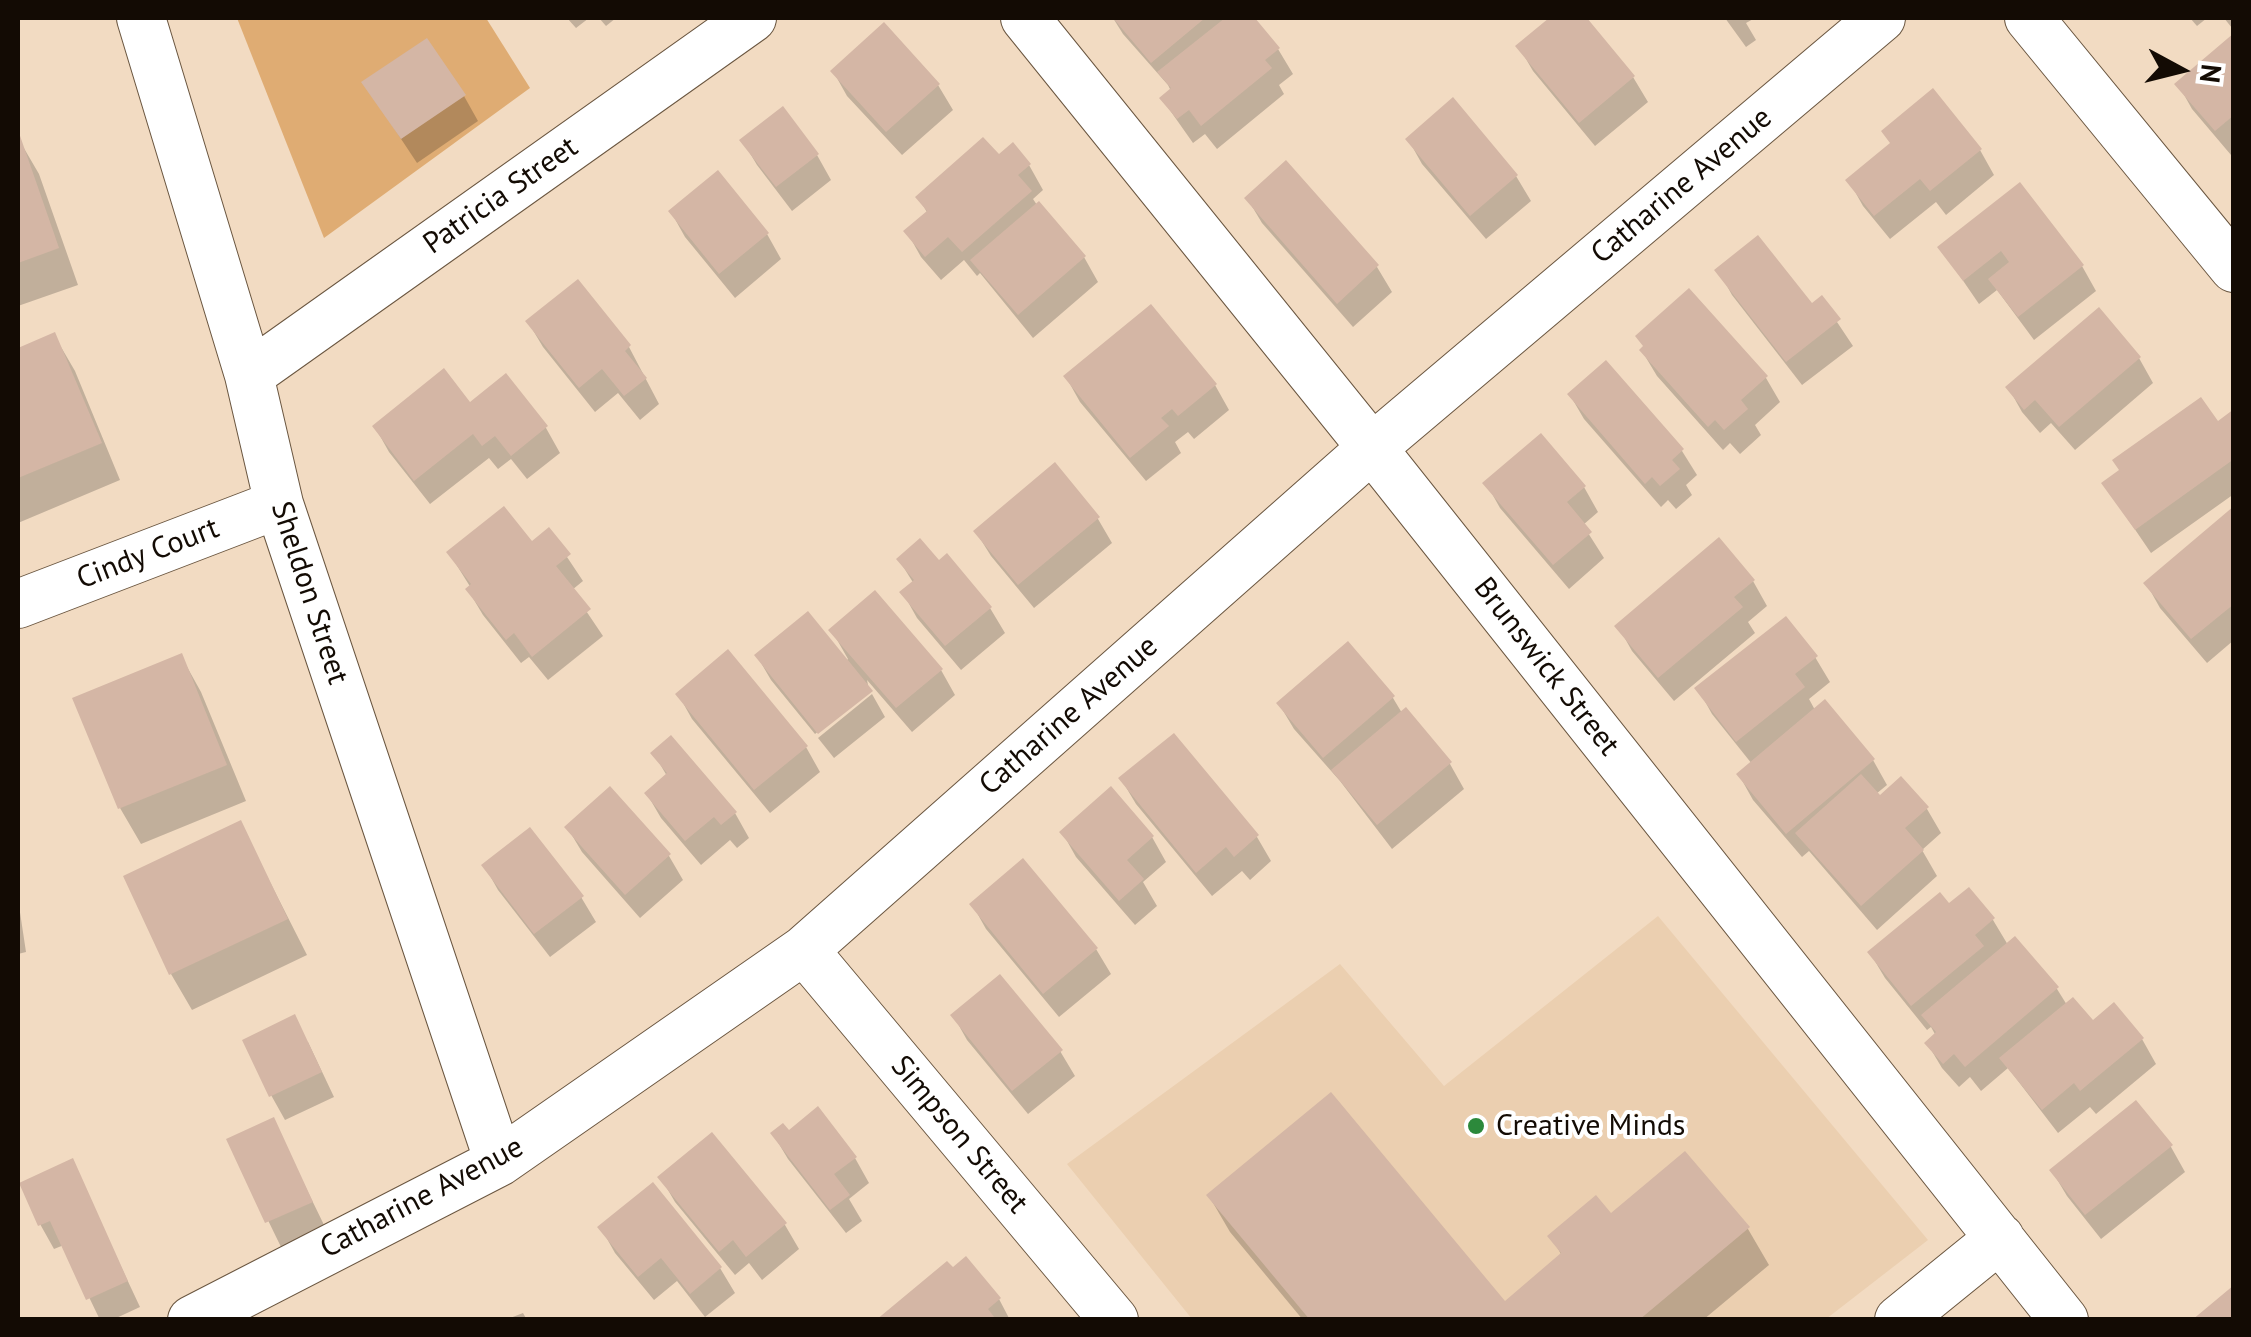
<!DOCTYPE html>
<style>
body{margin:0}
#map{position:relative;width:2251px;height:1337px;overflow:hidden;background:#f2dbc2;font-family:"PT Sans",sans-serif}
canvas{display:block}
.frame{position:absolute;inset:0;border:20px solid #130b04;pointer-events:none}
.north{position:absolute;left:2131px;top:20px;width:100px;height:100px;-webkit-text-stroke:8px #fff;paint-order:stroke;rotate:97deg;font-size:28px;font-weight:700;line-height:40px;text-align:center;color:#130b04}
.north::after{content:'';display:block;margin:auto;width:35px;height:45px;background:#130b04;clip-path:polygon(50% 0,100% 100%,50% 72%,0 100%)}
</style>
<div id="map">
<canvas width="2251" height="1337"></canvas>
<div class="frame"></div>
<div class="north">N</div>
</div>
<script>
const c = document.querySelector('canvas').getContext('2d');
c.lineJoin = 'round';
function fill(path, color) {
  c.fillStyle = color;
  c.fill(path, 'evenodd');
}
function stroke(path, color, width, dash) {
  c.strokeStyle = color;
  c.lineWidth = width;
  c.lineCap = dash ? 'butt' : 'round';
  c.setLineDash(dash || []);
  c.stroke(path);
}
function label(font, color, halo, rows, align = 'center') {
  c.font = font + ' "PT Sans",sans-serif';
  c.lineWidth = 8;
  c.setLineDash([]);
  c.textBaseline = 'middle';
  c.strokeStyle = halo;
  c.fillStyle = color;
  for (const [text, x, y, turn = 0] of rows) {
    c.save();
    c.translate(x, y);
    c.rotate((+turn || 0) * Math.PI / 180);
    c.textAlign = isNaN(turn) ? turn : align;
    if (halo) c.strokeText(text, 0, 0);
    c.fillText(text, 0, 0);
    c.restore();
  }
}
fill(new Path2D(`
 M1658,916L1928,1240L1826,1319H1192L1067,1164L1340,964L1444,1086Z`), '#ebcfb0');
fill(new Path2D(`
 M237,18H486L530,88L324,238Z`), '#dfac73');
fill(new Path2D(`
 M567,18H589L576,28Z
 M599,18H616L606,26Z
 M1113,18H1252L1278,49L1293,74L1279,85L1284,94L1217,149L1205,134L1193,143L1162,99L1171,91L1168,85L1123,34Z
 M1553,18H1583L1633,77L1648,102L1595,146L1533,71L1519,47Z
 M1725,18H1755L1746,23L1756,40L1746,47Z
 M2190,18H2207L2197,26Z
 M2224,18H2234V27L2232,28Z
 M2234,36V152L2231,155L2192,109L2178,84Z
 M833,71L938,85L953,110L902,155L847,96Z
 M364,83L464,96L478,121L417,163Z
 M18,138L39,174L78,285L18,306Z
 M1408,139L1516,176L1531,201L1486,239L1422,164Z
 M742,140L817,155L831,180L792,211L757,165Z
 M1892,145L1980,150L1994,175L1946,215L1936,202L1890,239L1863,206L1849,181Z
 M998,158L1029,165L1043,190L1033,199L1037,205L1084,257L1098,282L1033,338L980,273L977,276L964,260L941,280L921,257L907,232L928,214L918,197Z
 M1286,164L1377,267L1392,292L1353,327L1262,223L1247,198Z
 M2019,186L2082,266L2096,291L2034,340L1997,290L1979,304L1940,247Z
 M671,212L767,234L781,259L735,298L685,237Z
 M1718,270L1811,307L1821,298L1853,346L1802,385L1732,295Z
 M577,282L629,347L659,404L640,420L618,393L595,412L543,347L528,322Z
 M54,335L75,371L120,480L18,523V350Z
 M1642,351L1766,378L1780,402L1755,425L1761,435L1740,454L1730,443L1723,450L1657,376Z
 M2139,358L2153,383L2075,450L2051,423L2040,433L2022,412L2008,387Z
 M1606,364L1682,451L1697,475L1686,485L1692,495L1676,509L1668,500L1661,507L1584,419L1570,395Z
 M506,377L546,428L560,453L527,479L511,459L498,469L489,458L430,504L389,452L375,427L470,405Z
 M1066,377L1215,385L1229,410L1194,439L1188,432L1175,442L1181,453L1146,481L1080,402Z
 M2233,413L2234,494L2151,553L2104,484L2217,424Z
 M1055,466L1098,519L1112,543L1034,608L991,556L976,532Z
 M1486,483L1584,487L1598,512L1583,525L1604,558L1569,589L1500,508Z
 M2234,510V640L2207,663L2160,608L2146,583Z
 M549,530L583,581L572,590L603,636L548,680L529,657L521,663L483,615L468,590L471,588L449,553L532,544Z
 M899,560L990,608L1005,633L961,670L917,618L903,593L914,584Z
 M1753,581L1767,606L1748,622L1755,633L1674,701L1632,651L1618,626Z
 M832,631L941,670L955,695L912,732L867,680L869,690L815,734L771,680L757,656L846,661L848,659Z
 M1348,645L1393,698L1402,713L1450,764L1464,789L1392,849L1340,781L1294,729L1279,704Z
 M181,656L201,692L246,801L141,844L120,808Z
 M1815,657L1830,682L1809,699L1815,710L1873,760L1887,785L1876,794L1927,809L1941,833L1922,850L1937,876L1877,930L1809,851L1802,857L1753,800L1739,775L1752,764L1712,714L1698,689Z
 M678,694L806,747L820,772L770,813L692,719Z
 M872,694L885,717L834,758L818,738Z
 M654,754L735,813L749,838L737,848L730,840L701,865L661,818L647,794L667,776Z
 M1121,779L1257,837L1271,861L1250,880L1242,871L1212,896L1136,804Z
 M240,823L307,955L192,1010L171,974Z
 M567,827L669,856L683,880L640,918L582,852Z
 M1062,832L1152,837L1166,862L1143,882L1157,906L1135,925L1076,857Z
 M484,865L581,897L596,922L550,957L498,890Z
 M18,899L26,952L18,954Z
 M972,904L1096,949L1111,974L1059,1017L986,929Z
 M1949,907L1993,920L2008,945L2057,989L2067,1005L2092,1024L2142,1039L2156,1064L2096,1114L2090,1107L2058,1133L2008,1068L1981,1091L1970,1077L1959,1087L1942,1068L1927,1043L1936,1036L1931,1027L1927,1030L1885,978L1870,953Z
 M953,1015L1060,1051L1075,1076L1028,1114L967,1040Z
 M308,1042L334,1097L285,1120L271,1095Z
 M2136,1103L2171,1147L2185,1172L2101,1239L2067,1196L2052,1171Z
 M273,1120L325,1227L281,1247L229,1140Z
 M773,1134L855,1158L869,1183L849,1199L862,1221L846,1233L788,1159Z
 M1685,1155L1748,1229L1769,1265L1703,1320H1303L1230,1232L1209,1196L1505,1304L1562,1256L1551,1236L1611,1216Z
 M72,1162L140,1307L112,1320H100L64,1245L54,1249L40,1224Z
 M661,1178L785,1225L799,1249L762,1280L749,1263L735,1275L675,1202Z
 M653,1185L720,1268L735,1293L705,1317L677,1281L654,1300L615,1253L601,1228Z
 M999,1299L1010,1320H880Z
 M523,1313L527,1320H505Z`), '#0003');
fill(new Path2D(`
 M1113,18H1205L1151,63Z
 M1225,18H1255L1280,48L1265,60L1272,68L1201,126L1189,110L1177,119L1159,98L1171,88L1157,72Z
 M1549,18H1587L1635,76L1579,123L1515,46Z
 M884,22L940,84L886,132L830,71Z
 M2234,33V115L2215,131L2174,84Z
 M427,38L466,95L401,139L361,82Z
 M1933,88L1982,149L1930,191L1920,179L1874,216L1845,180L1890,143L1881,131Z
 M1453,97L1518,175L1470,216L1405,139Z
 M783,106L819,154L776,187L739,140Z
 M18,130L59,248L18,263Z
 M983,137L999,154L1013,142L1031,164L1018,175L1032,191L962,252L948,237L925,257L903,231L927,211L915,197Z
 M1286,160L1379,265L1337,304L1244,198Z
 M718,170L769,233L719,274L668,211Z
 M2020,182L2084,265L2018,317L1988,279L2009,262L2001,251L1963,281L1937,247Z
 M1039,201L1086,256L1018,315L970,260Z
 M1758,235L1812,303L1822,295L1841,319L1786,362L1714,270Z
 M578,279L631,345L625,351L647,378L624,396L602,369L579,388L525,321Z
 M1689,288L1768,376L1741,400L1748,409L1724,430L1715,420L1708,427L1639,350L1643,346L1635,336Z
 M1151,304L1217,384L1178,416L1172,409L1161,418L1169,426L1130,458L1063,376Z
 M2099,307L2141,357L2059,427L2035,400L2024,410L2005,387Z
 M55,332L102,443L18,478V348Z
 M1606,360L1684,449L1672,460L1680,469L1660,486L1652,477L1645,484L1567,394Z
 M444,368L470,402L506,373L548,426L511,456L495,436L482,446L473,434L414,481L372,426Z
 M2201,397L2218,421L2234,409V459L2135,530L2101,483L2119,470L2112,460Z
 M1541,433L1586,486L1567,502L1592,532L1553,565L1482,483Z
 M1055,462L1100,517L1018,585L973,531Z
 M504,506L532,541L549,527L571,554L556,566L591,609L532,657L514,633L506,640L465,589L471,584L446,552Z
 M2234,506V604L2191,639L2143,583Z
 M1719,537L1755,580L1734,597L1743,607L1658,678L1614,626Z
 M920,538L939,560L947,553L992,607L945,646L899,592L914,580L896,559Z
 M875,590L943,669L896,708L828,630Z
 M808,611L873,691L818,734L754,655Z
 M1786,616L1818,656L1795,674L1805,687L1736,742L1694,688Z
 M1348,641L1395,696L1323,758L1276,703Z
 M728,649L808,746L754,790L675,694Z
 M182,653L227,765L118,809L72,698Z
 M1825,699L1875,759L1786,834L1736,774Z
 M1406,707L1452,762L1377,825L1331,770Z
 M1174,733L1259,835L1234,857L1226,847L1196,873L1118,778Z
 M671,735L737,812L721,825L714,817L685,841L644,793L667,773L650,753Z
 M1861,774L1880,795L1901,776L1929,807L1905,828L1924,850L1861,906L1795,833Z
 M610,786L671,854L625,895L564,827Z
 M1111,786L1154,836L1127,860L1144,879L1119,901L1059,832Z
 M241,820L288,919L169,975L123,876Z
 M530,827L584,896L534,934L481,865Z
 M1023,858L1098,948L1043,994L969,904Z
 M1969,887L1995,918L1975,935L1984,946L1911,1006L1867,952L1940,892L1949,903Z
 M2015,936L2059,987L1965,1067L1954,1054L1943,1064L1924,1043L1936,1032L1921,1015Z
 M1000,974L1063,1050L1012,1091L950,1015Z
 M2073,997L2093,1020L2114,1002L2144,1038L2080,1091L2074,1083L2042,1110L1999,1058Z
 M295,1014L322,1072L269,1097L242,1040Z
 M1331,1092L1505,1301L1561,1253L1547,1236L1596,1195L1611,1213L1685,1151L1750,1227L1639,1320H1310L1206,1195Z
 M2136,1100L2173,1145L2085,1215L2049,1170Z
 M818,1106L857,1157L834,1174L850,1195L830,1210L770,1133L783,1123L789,1130Z
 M274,1117L313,1202L265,1223L226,1139Z
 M712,1132L787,1223L746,1257L733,1240L719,1252L657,1177Z
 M73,1158L128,1281L86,1300L50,1221L38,1226L19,1183Z
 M653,1182L722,1267L690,1294L661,1258L638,1277L597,1227Z
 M966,1256L1001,1298L988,1309L994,1317L991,1320H876L947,1261L953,1267Z
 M2234,1285V1320H2192Z`), '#d4b6a5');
const street = new Path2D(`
 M141,18L249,375L279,504L499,1162
 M1025,18L1372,448L2064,1320
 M2029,18L2234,268
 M249,375L752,18
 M18,604L279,504
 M804,950L1114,1320
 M192,1320L499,1162L804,950L1372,448L1881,18
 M1899,1320L2000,1238`);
stroke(street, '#6a5640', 50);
stroke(street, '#fff', 48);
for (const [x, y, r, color] of [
 [1476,1126,10,"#2c893b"]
]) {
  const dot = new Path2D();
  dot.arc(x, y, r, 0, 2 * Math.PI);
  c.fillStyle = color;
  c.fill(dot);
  stroke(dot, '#fff', 4);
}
label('30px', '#130b04', '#fff', [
 ["Catharine Avenue",1682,186,-40],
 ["Patricia Street",501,196,-35],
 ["Cindy Court",148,554,-21],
 ["Sheldon Street",309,593,72],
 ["Brunswick Street",1546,667,52],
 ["Catharine Avenue",1069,716,-41],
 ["Simpson Street",959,1135,50],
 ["Catharine Avenue",422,1198,-28]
]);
label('30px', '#130b04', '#fff', [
 ["Creative Minds",1496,1126]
], 'left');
</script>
